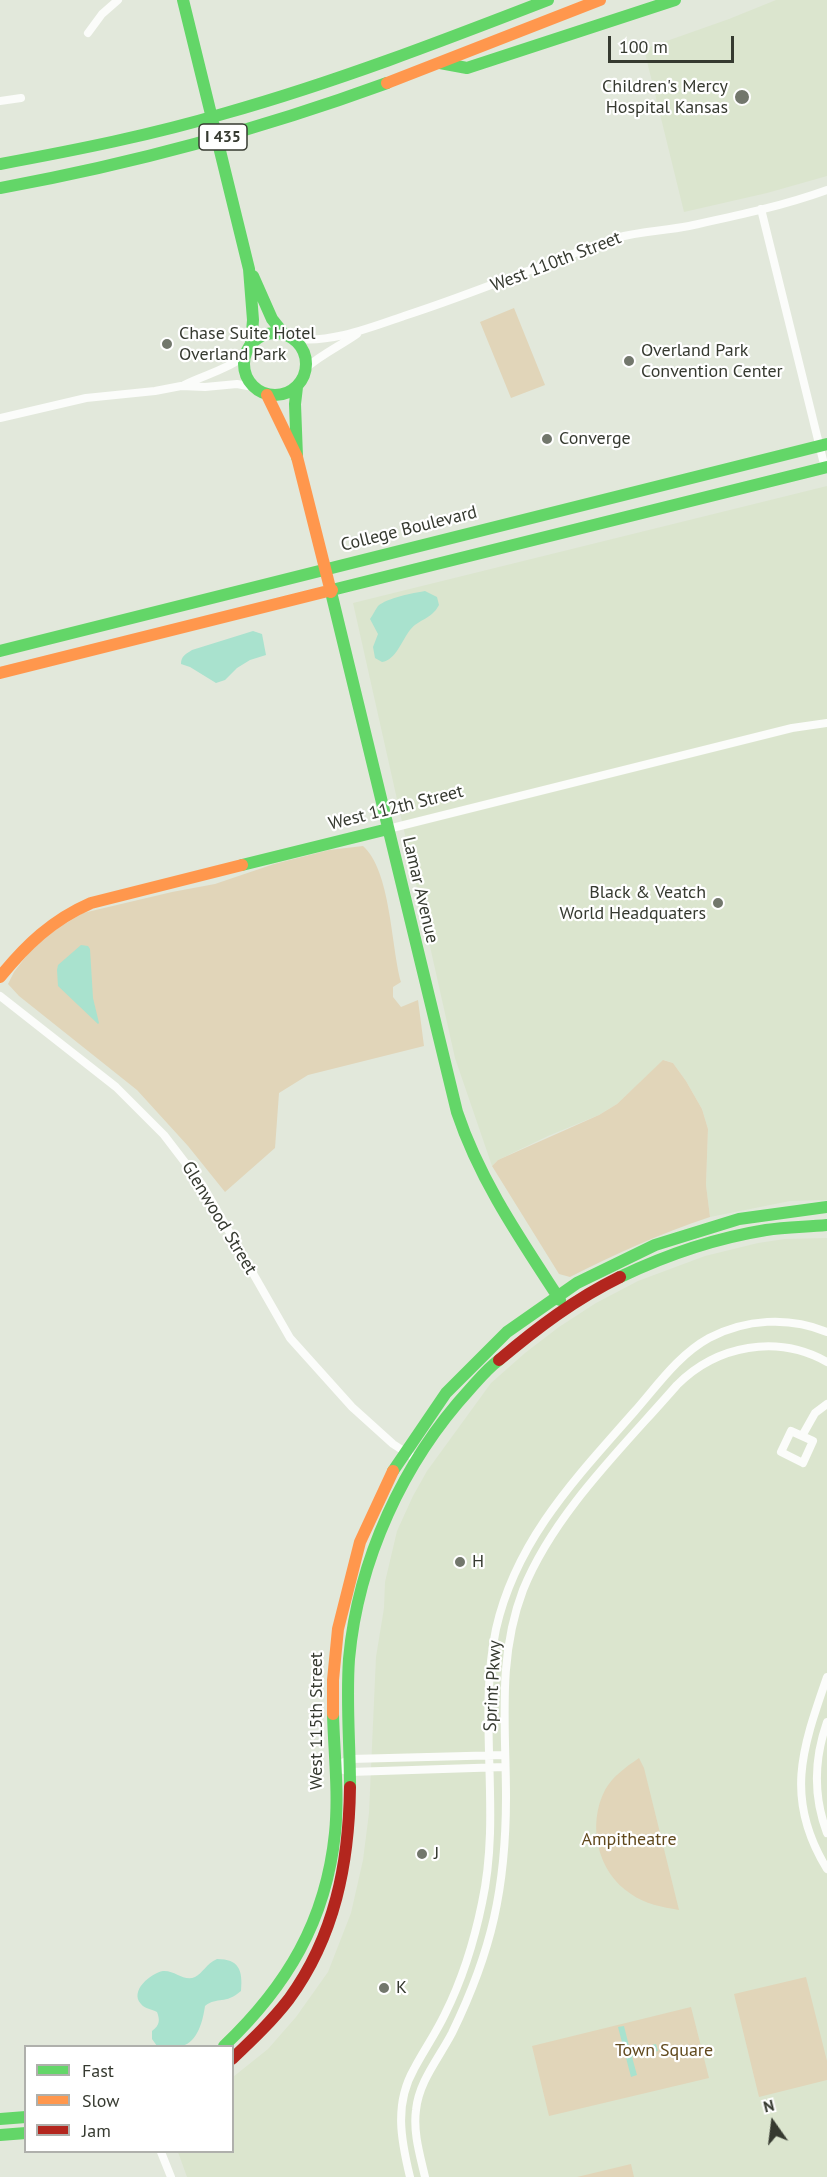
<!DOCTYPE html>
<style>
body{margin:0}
#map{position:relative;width:827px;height:2177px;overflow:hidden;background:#e2e8db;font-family:"PT Sans",sans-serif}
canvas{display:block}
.legend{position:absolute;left:24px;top:2045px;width:210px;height:108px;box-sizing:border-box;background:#fff;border:2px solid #afb0ac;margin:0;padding:8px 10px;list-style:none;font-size:18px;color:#363a30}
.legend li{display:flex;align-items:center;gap:12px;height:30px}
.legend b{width:30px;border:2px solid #afb0ac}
.north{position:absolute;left:743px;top:2093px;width:60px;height:60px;-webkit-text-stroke:4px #fff;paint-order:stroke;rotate:346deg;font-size:16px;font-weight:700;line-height:24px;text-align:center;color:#363a30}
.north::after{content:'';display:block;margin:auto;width:21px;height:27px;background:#363a30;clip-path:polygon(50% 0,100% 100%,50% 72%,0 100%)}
.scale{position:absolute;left:608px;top:36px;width:126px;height:27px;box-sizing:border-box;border:3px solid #363a30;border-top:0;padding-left:8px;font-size:18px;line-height:21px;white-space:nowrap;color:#363a30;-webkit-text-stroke:4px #fff;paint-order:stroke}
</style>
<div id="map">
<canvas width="827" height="2177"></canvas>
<ul class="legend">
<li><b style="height:8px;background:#63d668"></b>Fast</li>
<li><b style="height:8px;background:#ff974d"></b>Slow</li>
<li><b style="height:8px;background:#b3261e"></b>Jam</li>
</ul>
<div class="north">N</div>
<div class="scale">100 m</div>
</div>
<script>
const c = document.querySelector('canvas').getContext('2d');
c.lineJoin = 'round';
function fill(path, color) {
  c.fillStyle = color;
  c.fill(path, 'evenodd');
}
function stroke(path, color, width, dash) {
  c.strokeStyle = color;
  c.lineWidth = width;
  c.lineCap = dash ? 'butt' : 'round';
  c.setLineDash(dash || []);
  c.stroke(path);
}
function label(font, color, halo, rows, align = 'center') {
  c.font = font + ' "PT Sans",sans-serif';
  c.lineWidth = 4.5;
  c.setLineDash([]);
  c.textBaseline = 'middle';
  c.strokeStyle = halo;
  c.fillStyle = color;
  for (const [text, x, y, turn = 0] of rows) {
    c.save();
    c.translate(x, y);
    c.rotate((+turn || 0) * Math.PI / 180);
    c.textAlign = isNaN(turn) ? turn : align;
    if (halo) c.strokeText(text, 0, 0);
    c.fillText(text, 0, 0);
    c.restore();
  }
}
fill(new Path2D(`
 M776,0H827V176L767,193L684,212L644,49L729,19Z
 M827,486V1200L790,1201L710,1217L706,1185L708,1129L702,1109L686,1081L673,1063L664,1060L617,1104L599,1115L548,1136L498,1160L492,1166L455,1058L353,603Z
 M827,1238V2177H187L178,2152H232L233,2077L268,2049L296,2017L328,1972L351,1913L363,1860L369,1813L376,1657L384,1608L385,1582L397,1531L413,1496L427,1471L491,1383L525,1353L559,1327L596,1303L638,1281L705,1256L758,1243L785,1239Z`), '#dbe5ce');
fill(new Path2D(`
 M514,308L545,385L511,398L480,322Z
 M363,846C391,871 391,946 401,982L393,987V997L401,1007L418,1000L424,1046L308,1075L279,1093L275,1148L225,1192L188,1146L137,1090L19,996L8,984L14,972L31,950L58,928L83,913L172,892L215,884L274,864L329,850Z
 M663,1060L673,1063L686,1081L702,1109L708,1129L706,1185L710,1217C661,1233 615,1254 570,1277L559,1274L492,1166L498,1160L599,1115L617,1104Z
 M639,1758L644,1768L679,1910C662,1907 645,1904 631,1894C597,1872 587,1825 605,1790C613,1776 626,1767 639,1758Z
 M806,1977L827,2061V2080L759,2097L734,1994Z
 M691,2007L709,2078L549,2116L532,2046Z
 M631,2164L634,2177H577Z`), '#e1d5b9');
fill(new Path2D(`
 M425,591L437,597L439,605C431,620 420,618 410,630C402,640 396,660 382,662L375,658L373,647L378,634L370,619C373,615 375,610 378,606C387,598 413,593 425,591Z
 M253,631L262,634L266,655L250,660L237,668L225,680L216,683L190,667L181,664C181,656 186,654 192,650Z
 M81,945L88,946L90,949L93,998L99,1023L98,1024L58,986L57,970L58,965Z
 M217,1959C239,1959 243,1970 241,1991C225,2005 218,1996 205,2006C203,2020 198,2042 182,2046C174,2048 164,2047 157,2046L152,2039V2031C160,2025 160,2020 157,2012C152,2009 145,2009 141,2004C129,1991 151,1973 163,1971C175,1970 184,1982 195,1977C203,1973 206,1964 217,1959Z
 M624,2026L630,2050L656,2044L658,2051L632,2057L637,2075L631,2077L618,2027Z`), '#a9e2ce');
stroke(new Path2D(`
 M88,33L102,14L118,0
 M0,101L21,98
 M761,209L825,468
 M292,338C327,345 372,327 404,316C476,293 545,263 616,238C640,231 664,231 689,226C735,216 783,206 827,190
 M306,368C322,354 340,346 357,334
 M184,385C204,375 226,370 245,356
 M0,418L86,398L155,391L181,386L205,387L237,384L253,387
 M388,829L792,728L827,723
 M0,996L116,1087L164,1135L203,1186L290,1338L352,1407L393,1444L416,1459
 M791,1431L813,1441L803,1463L781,1452Z
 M802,1436L815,1413L827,1404
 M827,1677C802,1749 784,1799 827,1869
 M827,1722C814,1759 813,1796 827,1833
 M334,1767L350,1759L505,1755
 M334,1767L350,1772L505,1767
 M161,2152L171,2177
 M410,2177C401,2140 394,2104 414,2069C424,2050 436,2033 445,2014C463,1978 474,1942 482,1903C502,1812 477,1719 496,1629C516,1540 576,1478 634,1412C657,1386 678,1355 709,1338C745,1319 789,1316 827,1332
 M425,2177C420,2155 413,2133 416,2110C419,2081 439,2058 452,2033C470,1996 485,1958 494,1918C503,1878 506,1837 506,1797C506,1726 497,1658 523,1590C554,1513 623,1447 677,1385C717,1345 777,1334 827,1362`), '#fbfcfa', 8);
stroke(new Path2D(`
 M183,0L249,269L253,320L251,344
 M440,63L467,68L675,0
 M0,164C76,150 152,135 226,113C336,82 442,41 548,0
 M0,188C132,164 261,129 387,83
 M253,276L272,319L284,334
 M244 364a31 31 0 1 1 62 0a31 31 0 1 1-62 0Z
 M297,387L295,404L297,457
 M332,590L827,467
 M331,592L457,1112C480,1181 521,1240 560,1300
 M0,651L827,444
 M242,865L388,829
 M620,1277C666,1255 716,1238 766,1230C786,1227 807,1227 827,1225
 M393,1471L446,1393L507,1332L577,1283L655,1245L739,1219L827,1207
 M350,1787C350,1744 346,1702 349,1659C358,1560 403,1462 470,1389C479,1379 488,1368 499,1360
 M224,2046C287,1986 326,1921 335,1833C339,1793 334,1753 333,1714
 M0,2119L26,2117
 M0,2135L26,2133`), '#63d668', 12);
stroke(new Path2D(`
 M387,83L600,0
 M267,395L297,457L331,592
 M0,673L332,590
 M0,977C26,945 52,920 91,903L242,865
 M333,1714V1680L338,1629L360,1542L393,1471`), '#ff974d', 12);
stroke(new Path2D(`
 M499,1360C537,1328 575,1299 620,1277
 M232,2059C252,2040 272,2021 289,1999C335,1936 349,1863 350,1787`), '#b3261e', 12);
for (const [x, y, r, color] of [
 [742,97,8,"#72776c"],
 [167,344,6,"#72776c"],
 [629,361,6,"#72776c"],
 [547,439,6,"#72776c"],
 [718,903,6,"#72776c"],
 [460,1562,6,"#72776c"],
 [422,1854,6,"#72776c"],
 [384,1988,6,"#72776c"]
]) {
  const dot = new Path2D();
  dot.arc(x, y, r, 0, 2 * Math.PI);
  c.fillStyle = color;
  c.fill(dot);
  stroke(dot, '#fff', 2);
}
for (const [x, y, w] of [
 [223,137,48]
]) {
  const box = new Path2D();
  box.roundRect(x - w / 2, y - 13, w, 26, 4.5);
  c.fillStyle = '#fff';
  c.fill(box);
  stroke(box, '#363a30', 1.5);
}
label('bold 16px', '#363a30', null, [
 ["I 435",223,137]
]);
label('18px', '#363a30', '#fff', [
 ["Children's Mercy",728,87,"right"],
 ["Hospital Kansas",728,108,"right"],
 ["Chase Suite Hotel",179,334],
 ["Overland Park",179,355],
 ["Overland Park",641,351],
 ["Convention Center",641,372],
 ["Converge",559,439],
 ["Black & Veatch",706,893,"right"],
 ["World Headquaters",706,914,"right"],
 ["H",472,1562],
 ["J",434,1854],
 ["K",396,1988]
], 'left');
label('18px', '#363a30', '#fff', [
 ["West 110th Street",556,262,-21],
 ["College Boulevard",409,529,-14],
 ["West 112th Street",396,808,-14],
 ["Lamar Avenue",420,890,77],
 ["Glenwood Street",219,1218,59],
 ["Sprint Pkwy",493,1686,-87],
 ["West 115th Street",317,1721,-90]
]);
label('18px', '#61491d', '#fff', [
 ["Ampitheatre",629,1840],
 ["Town Square",664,2051]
]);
</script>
